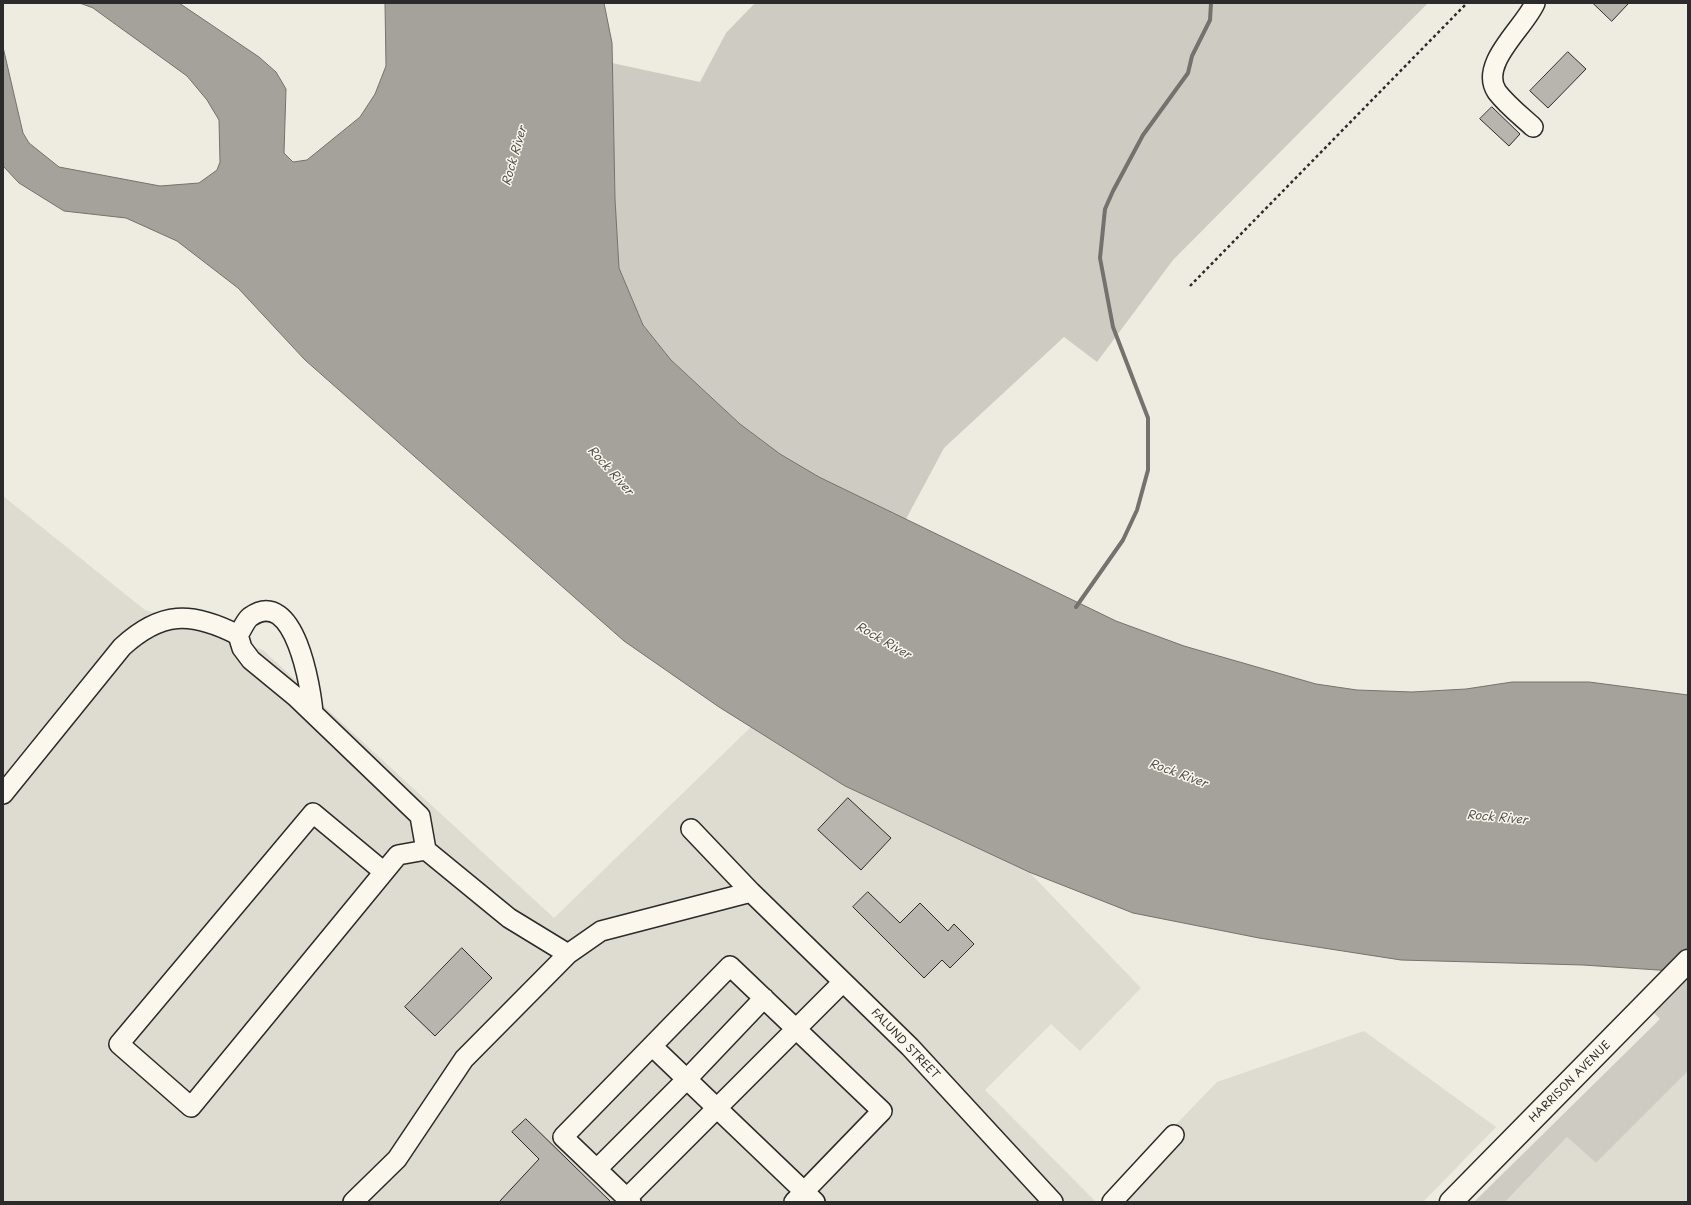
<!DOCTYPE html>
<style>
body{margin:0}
#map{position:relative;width:1691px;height:1205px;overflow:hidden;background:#eeebe0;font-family:"Playpen Sans",sans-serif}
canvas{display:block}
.frame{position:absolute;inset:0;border:4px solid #2b2b2b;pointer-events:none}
</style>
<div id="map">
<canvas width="1691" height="1205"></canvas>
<div class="frame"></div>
</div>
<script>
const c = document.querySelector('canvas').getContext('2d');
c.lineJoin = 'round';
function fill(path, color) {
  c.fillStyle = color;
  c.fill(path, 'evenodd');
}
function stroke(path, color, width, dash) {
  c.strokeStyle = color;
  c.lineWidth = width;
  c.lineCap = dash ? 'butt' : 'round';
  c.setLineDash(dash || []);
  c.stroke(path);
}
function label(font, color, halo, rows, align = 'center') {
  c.font = font + ' "Playpen Sans",sans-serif';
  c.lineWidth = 3;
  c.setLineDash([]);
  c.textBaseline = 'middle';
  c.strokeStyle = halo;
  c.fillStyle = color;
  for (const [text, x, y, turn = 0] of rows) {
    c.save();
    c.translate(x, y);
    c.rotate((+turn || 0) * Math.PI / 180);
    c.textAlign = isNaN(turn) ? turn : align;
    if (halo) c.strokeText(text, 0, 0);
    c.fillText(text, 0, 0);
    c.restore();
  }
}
fill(new Path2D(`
 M3,496L145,610L263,650L554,918L751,727L845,786L1029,872L1141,988L1080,1051L1051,1024L985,1090L1096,1202H3Z
 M1364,1031L1496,1127L1423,1202H1101L1217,1082Z
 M1688,1071V1202H1505L1567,1137L1596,1163Z`), '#dedbd1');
fill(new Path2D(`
 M755,3H1428L1173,260L1097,362L1064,337L944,448L906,519L819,477L780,454L740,424L671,360L643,325L619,268L615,199L612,63L700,82L726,33Z
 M1688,974V1071L1596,1163L1567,1137L1505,1202H1474L1660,1019L1652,1011Z`), '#cecbc2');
const water = new Path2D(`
 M80,3H179L259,57L276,72L286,89L284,153L293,162L307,160L360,117L375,94L386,66L385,3H604L612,43L615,199L619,268L643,325L671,360L740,424L780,454L819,477L1116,621L1184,646L1316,684L1357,690L1412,692L1466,689L1512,682H1589L1688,695V972L1583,965L1401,960L1259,938L1133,913L1029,872L845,786L719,707L624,641L305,360L238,288L177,241L126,218L64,211L19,183L3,166V47L23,133L29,143L59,167L160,186L199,183L217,170L220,162L219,120L207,100L187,76L93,8Z`);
fill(water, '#a4a29a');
stroke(water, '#74726e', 1);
stroke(new Path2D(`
 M1076,607L1123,540L1137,510L1148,470V418L1113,327L1100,258L1105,209L1113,191L1143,135L1188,73L1192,56L1210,20L1211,3`), '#74726e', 4);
const building = new Path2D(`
 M1593,3H1627L1628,4L1612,21Z
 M1568,52L1586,69L1548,108L1530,91Z
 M1492,107L1520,134L1509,146L1480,119Z
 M848,798L891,838L861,870L818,830Z
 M868,892L900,923L920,903L948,931L954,924L974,944L950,968L942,960L924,978L853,907Z
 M462,948L492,978L435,1036L405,1007Z
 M526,1119L611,1202H499L539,1159L512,1132Z`);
fill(building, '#b8b5ae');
stroke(building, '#2b2b2b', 1);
const minor = new Path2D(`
 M1533,127C1521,116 1507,105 1497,92C1478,64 1525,27 1535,3
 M238,635C242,630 245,621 250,617C295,585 311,689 313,713
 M3,794L122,647C161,611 191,611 238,635L242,648L251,660L296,697L420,816L426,850L509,918L568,954
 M691,829L751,892L910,1047L1053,1202
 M384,872L313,813L119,1044L191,1107L384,872L398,855L426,850
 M652,1046L815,1202
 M597,1169L687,1079L764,998
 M627,1198L843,982
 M353,1202L397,1159L464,1059L568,954L601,931L751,892
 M631,1202L563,1137L730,966L882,1111L794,1202
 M1112,1202L1174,1135`);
const major = new Path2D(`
 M1451,1202L1688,961`);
stroke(minor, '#2b2b2b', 22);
stroke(major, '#2b2b2b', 25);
stroke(new Path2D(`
 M1190,286L1467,3`), '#2b2b2b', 2.5, [3, 3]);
stroke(minor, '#fbf7ec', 19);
stroke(major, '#fbf7ec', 22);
label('11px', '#2b2b2b', '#fbf7ec', [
 ["FALUND STREET",905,1044,46],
 ["HARRISON AVENUE",1570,1082,-45]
]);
label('italic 12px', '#555552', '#fbf7ec', [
 ["Rock River",515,156,-74],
 ["Rock River",610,471,48],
 ["Rock River",883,641,30],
 ["Rock River",1178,774,20],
 ["Rock River",1497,818,5]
]);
</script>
